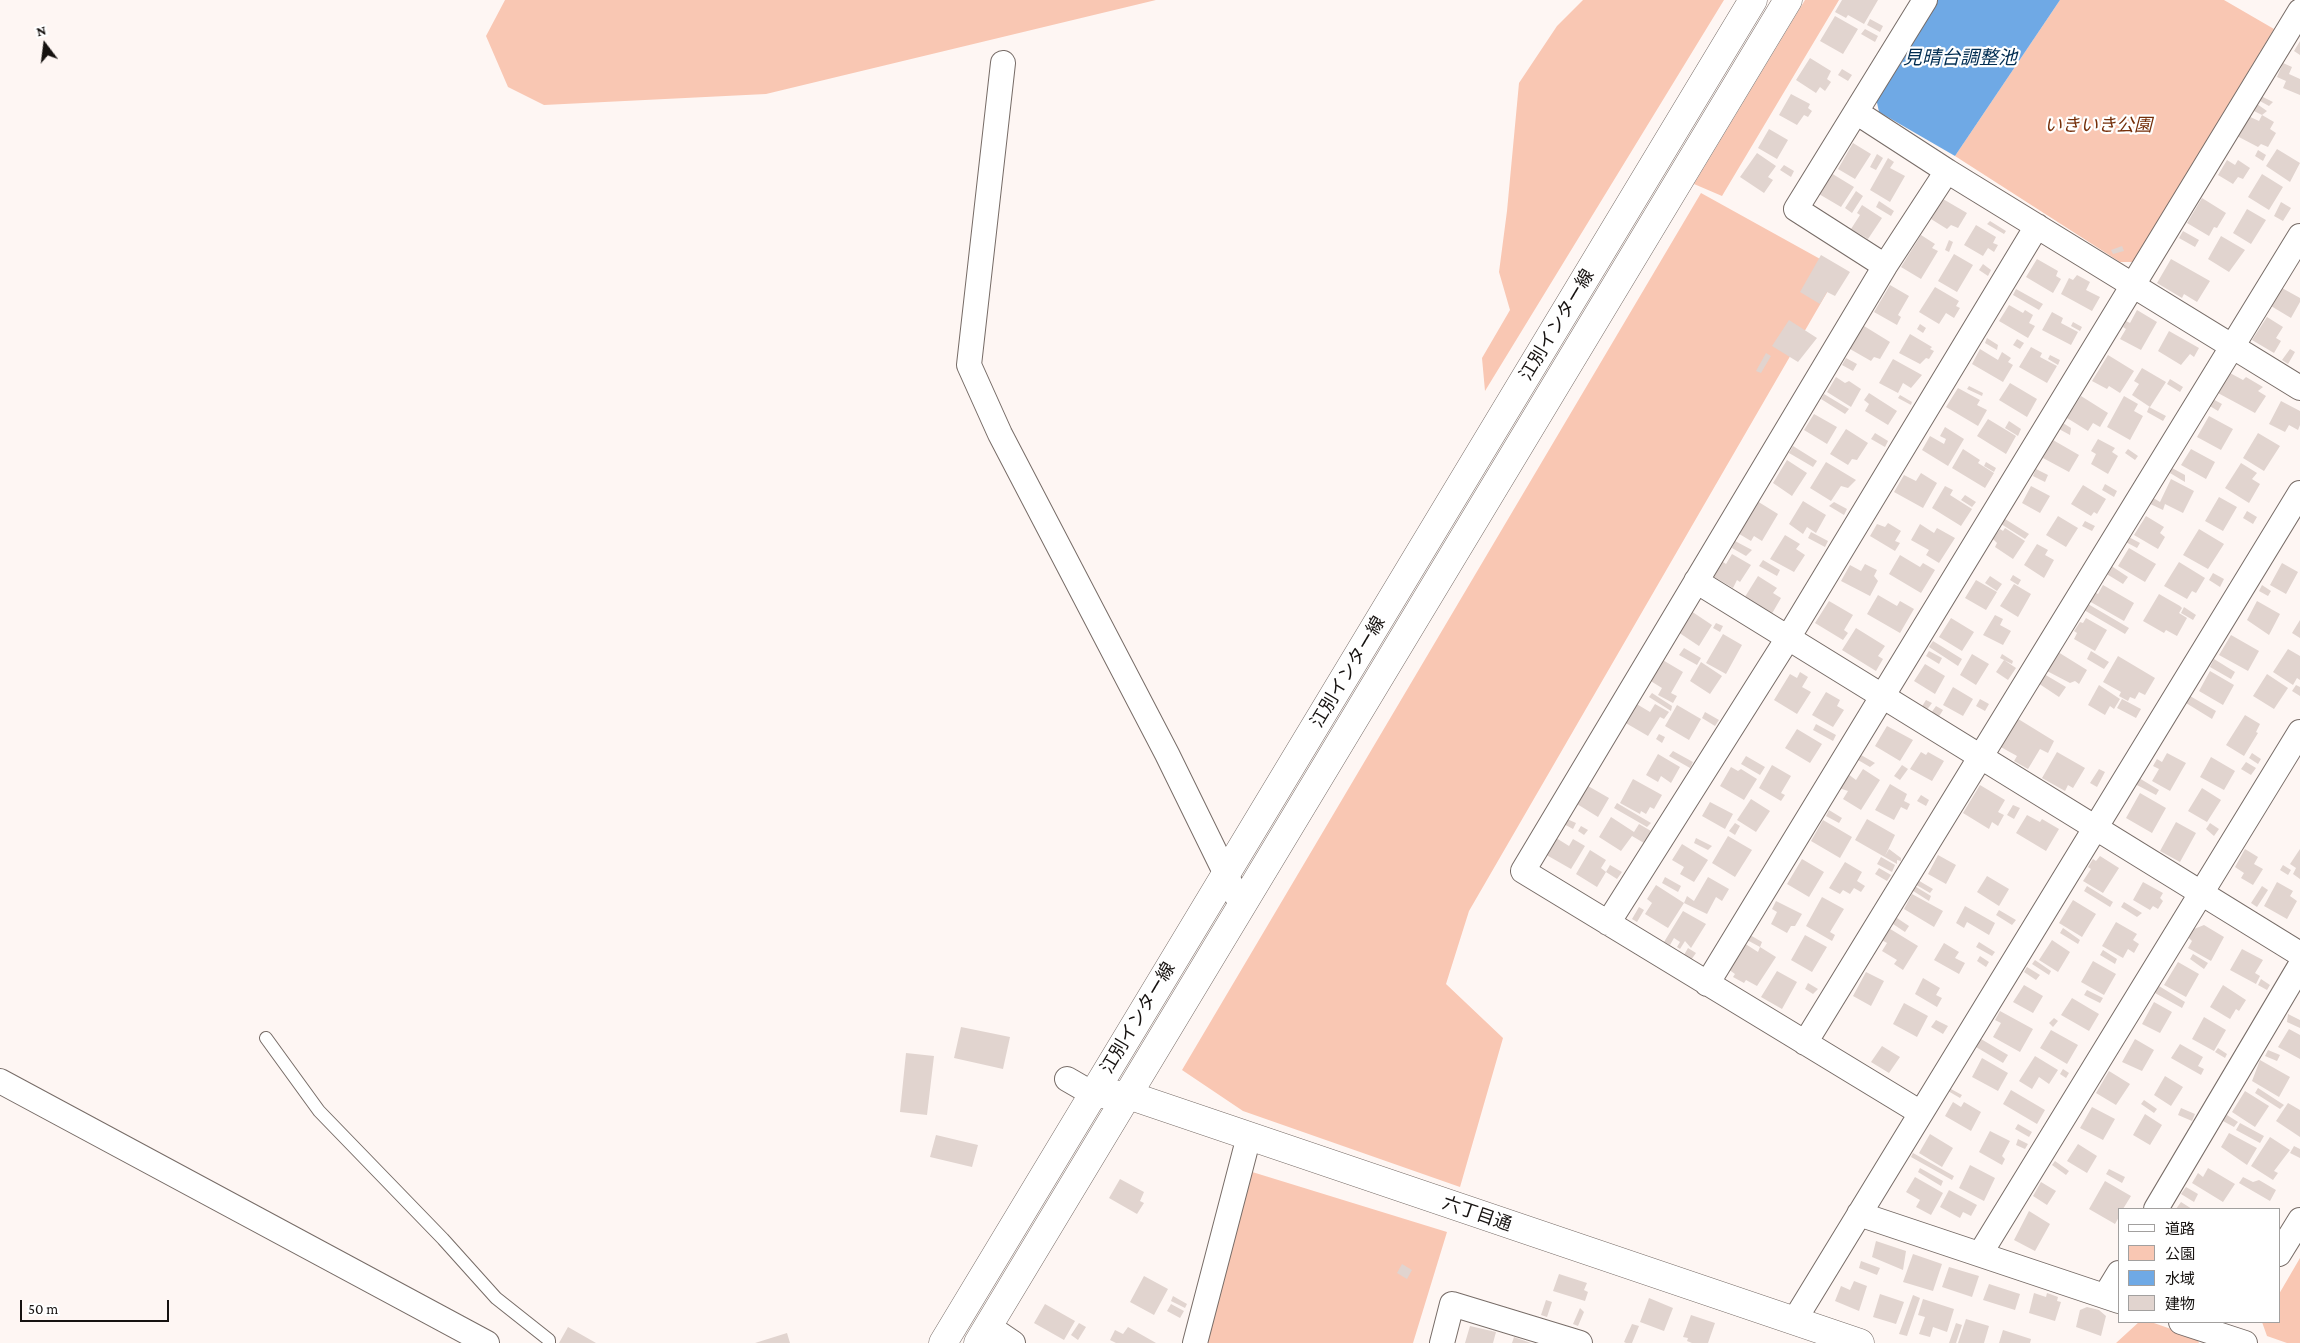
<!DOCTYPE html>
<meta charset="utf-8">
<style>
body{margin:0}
#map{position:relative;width:2300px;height:1343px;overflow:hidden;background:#fef6f3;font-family:"Crimson Pro","Noto Sans JP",serif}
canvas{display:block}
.legend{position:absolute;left:2118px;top:1208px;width:162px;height:115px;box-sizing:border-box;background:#fff;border:1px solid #a2a09f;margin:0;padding:6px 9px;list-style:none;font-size:15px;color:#161210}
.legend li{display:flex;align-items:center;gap:10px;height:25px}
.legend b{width:25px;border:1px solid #a2a09f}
.north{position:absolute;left:20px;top:20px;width:50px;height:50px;-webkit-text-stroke:4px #fff;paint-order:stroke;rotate:345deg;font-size:14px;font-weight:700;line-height:20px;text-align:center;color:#161210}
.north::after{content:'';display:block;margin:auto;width:18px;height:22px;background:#161210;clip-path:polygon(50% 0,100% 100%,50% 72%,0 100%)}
.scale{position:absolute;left:20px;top:1300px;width:149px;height:22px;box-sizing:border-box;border:2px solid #161210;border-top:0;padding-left:6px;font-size:15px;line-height:18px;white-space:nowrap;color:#161210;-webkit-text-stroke:4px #fff;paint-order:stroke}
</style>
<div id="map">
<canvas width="2300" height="1343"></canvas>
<ul class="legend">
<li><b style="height:6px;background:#fff"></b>道路</li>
<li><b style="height:14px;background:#f9c7b3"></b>公園</li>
<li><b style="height:14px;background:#6fa9e5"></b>水域</li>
<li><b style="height:14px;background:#e1d4cf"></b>建物</li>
</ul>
<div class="north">N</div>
<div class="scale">50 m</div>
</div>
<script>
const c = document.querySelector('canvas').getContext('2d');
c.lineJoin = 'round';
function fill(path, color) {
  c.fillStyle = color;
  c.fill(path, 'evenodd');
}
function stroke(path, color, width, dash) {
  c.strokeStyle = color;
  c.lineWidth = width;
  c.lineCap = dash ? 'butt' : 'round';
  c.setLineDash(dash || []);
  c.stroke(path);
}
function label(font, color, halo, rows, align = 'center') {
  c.font = font + ' "Crimson Pro","Noto Sans JP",serif';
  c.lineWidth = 4.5;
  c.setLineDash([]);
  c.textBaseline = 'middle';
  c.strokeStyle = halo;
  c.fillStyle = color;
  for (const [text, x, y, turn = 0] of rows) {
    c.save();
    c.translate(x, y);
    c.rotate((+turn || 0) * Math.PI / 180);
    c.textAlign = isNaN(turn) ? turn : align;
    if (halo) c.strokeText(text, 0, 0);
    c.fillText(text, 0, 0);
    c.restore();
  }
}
fill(new Path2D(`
 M505,0H1156L766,94L544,105L508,87L486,36Z
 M1583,0H1724L1485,391L1482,358L1510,310L1499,272L1507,211L1519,83L1557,26Z
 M1805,0H1839L1722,196L1694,184Z
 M2060,0H2224L2274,29L2133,262H2120L1955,156Z
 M1701,193L1840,270L1469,911L1446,984L1503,1038L1460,1187L1243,1111L1182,1070Z
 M1249,1171L1447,1232L1413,1343H1205Z
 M2300,1258V1343H2287L2267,1336L2262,1322H2279V1294Z
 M2139,1322H2151L2197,1338L2199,1343H2116Z`), '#f9c7b3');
fill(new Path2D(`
 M1935,0H2060L1955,156L1879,112L1876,98Z`), '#6fa9e5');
fill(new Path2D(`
 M1842,0H1878L1864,24L1848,15L1846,18L1835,12Z
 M1835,16L1858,29L1843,54L1820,41Z
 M1870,19L1883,26L1880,32L1867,25Z
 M1865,29L1878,36L1875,42L1861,34Z
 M2300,41V55L2294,51Z
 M1810,58L1831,71L1827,79L1831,82L1825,91L1820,87L1816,93L1796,80Z
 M2283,63L2292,67L2289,74L2300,79V95L2283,88L2286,81L2277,77Z
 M1842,69L1852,75L1848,81L1838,75Z
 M1791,94L1810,104L1808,108L1812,111L1808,117L1804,115L1797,125L1779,115Z
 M2259,95L2273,102L2269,106L2258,100Z
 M2257,104L2267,111L2262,115L2252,110Z
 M2262,115L2274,122L2270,129L2276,133L2268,147L2261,144L2258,147L2237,136L2248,116L2259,121Z
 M1769,129L1788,140L1777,159L1758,148Z
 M1853,143L1871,154L1855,179L1838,169Z
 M2277,149L2300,163L2290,182L2266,166Z
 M2258,150L2266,155L2263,161L2255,156Z
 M1757,153L1776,166L1768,177L1773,180L1764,193L1740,177Z
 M1877,154L1883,158L1876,170L1870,167Z
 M1888,158L1894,162L1890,168L1905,176L1890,202L1870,190Z
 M2227,160L2235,165L2238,160L2250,168L2243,179L2238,177L2233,184L2218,175Z
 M1784,165L1794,171L1791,177L1780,170Z
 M1831,173L1854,187L1841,207L1819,194Z
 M2262,174L2283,187L2269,210L2248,197Z
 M1856,191L1863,196L1852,213L1845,208Z
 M2202,198L2226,213L2217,228L2214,227L2209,236L2187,223Z
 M1943,199L1967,213L1958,228L1951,225L1947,229L1931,219Z
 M1879,201L1894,211L1891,216L1876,207Z
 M2281,202L2291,208L2283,221L2274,216Z
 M1862,205L1882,218L1868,239L1851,229L1860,215L1857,213Z
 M2247,209L2266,220L2251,244L2233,233Z
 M1990,221L2006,231L2004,234L1987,224Z
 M1976,225L1996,237L1993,243L1998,245L1994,252L1988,248L1983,256L1964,245Z
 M2183,231L2199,240L2195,247L2179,238Z
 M1921,235L1935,244L1932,248L1938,251L1921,279L1901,267Z
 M2221,236L2245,250L2229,272L2208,259Z
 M1949,240L1953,242L1949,252L1945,250Z
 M2122,246L2124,251L2113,254L2111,250Z
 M1954,254L1973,265L1957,292L1938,281Z
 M1821,255L1850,272L1835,296L1827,292L1820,304L1800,292Z
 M2037,259L2058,271L2056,276L2061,279L2053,293L2026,277Z
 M2171,259L2210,281L2197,302L2184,294L2182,298L2157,283Z
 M1983,264L1991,270L1988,276L1979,270Z
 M2077,275L2090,282L2086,290L2100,297L2092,311L2061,294L2069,278L2073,280Z
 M1890,285L1909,296L1898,315L1901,317L1897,325L1874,312Z
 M1935,287L1959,301L1956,306L1960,308L1954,318L1946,313L1939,324L1919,312Z
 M2282,288L2300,298V302L2291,318L2271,306Z
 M2016,289L2043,304L2039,310L2013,295Z
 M2009,305L2023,313L2025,310L2033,315L2029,323L2035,326L2028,338L1999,321Z
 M2137,310L2157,322L2141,350L2120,339L2126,329L2123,327L2126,321L2130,323Z
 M2052,312L2063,318L2061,323L2078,332L2071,345L2042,330Z
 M2267,317L2283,327L2276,338L2281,341L2274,353L2252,340Z
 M1789,320L1817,338L1798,362L1772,346Z
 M2073,322L2082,327L2080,331L2071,326Z
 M1920,324L1926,328L1923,333L1917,329Z
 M1864,326L1890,342L1880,359L1874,357L1871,361L1850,349Z
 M2169,331L2199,348L2194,357L2190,354L2181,365L2158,351Z
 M1910,334L1932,347L1930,349L1934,351L1929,359L1926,358L1920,364L1899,353Z
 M1987,338L1998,345L1997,350L1985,343Z
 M2017,339L2024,343L2020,349L2013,345Z
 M2031,347L2042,353L2040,357L2057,366L2047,383L2019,367Z
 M1980,349L1998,360L2002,352L2011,358L2008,362L2013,365L2003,382L1972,364Z
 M2290,349L2295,352L2288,364L2282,360Z
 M1766,353L1771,356L1761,373L1756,371Z
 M2050,355L2060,360L2058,365L2048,359Z
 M2108,355L2134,371L2120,393L2109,386L2107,389L2092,381Z
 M1846,358L1857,364L1853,371L1842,365Z
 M1893,359L1922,375L1911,388L1903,383L1898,393L1879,383Z
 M2142,368L2166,382L2150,407L2132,395L2139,384L2134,381Z
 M2230,373L2243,380L2246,377L2263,387L2258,391L2266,396L2255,413L2218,393Z
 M1836,377L1845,383L1849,381L1861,389L1851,407L1827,392Z
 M2170,379L2183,387L2180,392L2167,384Z
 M2010,383L2037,399L2027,417L1999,400Z
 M1969,386L1983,393L1982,396L1967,389Z
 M1958,388L1980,400L1977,405L1987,410L1978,426L1946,407Z
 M1869,393L1897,411L1888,425L1865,411L1869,404L1864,400Z
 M1824,394L1849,409L1845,414L1821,399Z
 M1900,395L1912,402L1911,405L1898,398Z
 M2081,396L2108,413L2100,427L2093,423L2088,431L2067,418Z
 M2124,396L2138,404L2134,411L2143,416L2130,440L2107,427Z
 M2209,397L2222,404L2218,411L2205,403Z
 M2281,401L2300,411V425L2298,430L2289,425L2285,432L2269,424Z
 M2149,407L2166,416L2163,421L2147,412Z
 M1814,414L1837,427L1827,444L1804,430Z
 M2209,416L2233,429L2221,450L2197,437Z
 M1988,419L2016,436L2006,454L1977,436Z
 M2009,421L2021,429L2018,436L2005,428Z
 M2063,423L2071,428L2070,435L2059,429Z
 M1945,427L1964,439L1948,466L1922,450L1930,436L1944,444L1946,439L1940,436Z
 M1846,429L1868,443L1857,460L1852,459L1848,465L1830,454Z
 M1875,433L1888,441L1885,447L1871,439Z
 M2258,433L2280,446L2264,471L2243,458Z
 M2098,439L2115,448L2112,452L2118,456L2108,474L2091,464L2096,454L2091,451Z
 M2053,440L2079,455L2069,472L2043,458Z
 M1793,446L1817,461L1813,467L1789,453Z
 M1963,449L1980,460L1978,463L1994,473L1985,488L1952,468Z
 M2128,449L2138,456L2135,460L2125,453Z
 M2191,449L2215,462L2206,479L2181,465Z
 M1787,460L1807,473L1792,496L1773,483Z
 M1826,462L1856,480L1848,488L1841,486L1831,501L1810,488Z
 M1986,462L1996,468L1994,472L1984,466Z
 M2241,463L2257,473L2252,479L2260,484L2249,503L2225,488Z
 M2172,468L2185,475V482L2170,473Z
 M2036,469L2048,475L2045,482L2033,476Z
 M1921,473L1937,483L1923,508L1894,492L1904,475L1916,481Z
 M2171,479L2194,491L2183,513L2165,504L2163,510L2146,502L2150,496L2160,502Z
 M2105,484L2117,491L2114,497L2102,490Z
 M2083,485L2106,499L2097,514L2094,512L2091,516L2071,504Z
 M1945,486L1953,490L1950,495L1972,509L1961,526L1932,508Z
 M2031,486L2050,496L2040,513L2022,503Z
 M1965,495L1976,502L1972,507L1961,500Z
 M2219,497L2237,507L2223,531L2205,521Z
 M1757,501L1778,514L1762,541L1754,536L1751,541L1736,532Z
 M1803,501L1826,515L1816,533L1807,527L1803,534L1789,524Z
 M1834,502L1847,509L1844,515L1829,506Z
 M2247,511L2257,517L2253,524L2243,518Z
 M2058,516L2078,528L2066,547L2046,535Z
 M2146,516L2164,527L2160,533L2165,537L2158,549L2134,535Z
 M2005,519L2029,534L2025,539L2001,524Z
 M2085,521L2095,526L2092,531L2082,526Z
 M1888,523L1901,531L1895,541L1900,543L1895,551L1870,536L1877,524L1885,527Z
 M1920,524L1934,533L1937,528L1955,538L1939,563L1926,555L1929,550L1911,540Z
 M2005,528L2025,541L2013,559L1995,547L1997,543L1993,539L2000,529L2003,531Z
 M2199,529L2224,544L2208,569L2183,555Z
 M1811,532L1828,541L1825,547L1808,538Z
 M1785,535L1800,544L1796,549L1805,555L1794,572L1770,559Z
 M2125,535L2140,543L2137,548L2122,540Z
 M1735,541L1752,550L1746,556L1732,548Z
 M2037,544L2048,550L2045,555L2054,560L2044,578L2024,565Z
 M2129,548L2156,564L2145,582L2118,566Z
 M1732,554L1751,565L1740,582L1737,580L1733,588L1711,575L1720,560L1726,564Z
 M1900,555L1920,567L1923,563L1935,570L1921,593L1889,574Z
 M1763,560L1780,570L1777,576L1759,566Z
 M2179,562L2205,578L2196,593L2192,591L2187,599L2164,586Z
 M2282,563L2298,572L2286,594L2270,585Z
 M1865,564L1877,570L1874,576L1878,581L1870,596L1841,581L1850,565L1861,571Z
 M2110,565L2128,577L2123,584L2105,573Z
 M2213,573L2224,579L2220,587L2209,580Z
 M2013,575L2021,580L2018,585L2010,580Z
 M1758,576L1777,588L1773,593L1781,598L1770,617L1743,600Z
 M1990,576L2002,584L1997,591L1985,583Z
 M1976,580L1997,592L1986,610L1965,598Z
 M2014,584L2031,594L2018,617L2000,606Z
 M2103,585L2134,603L2124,621L2089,601L2094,592L2098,594Z
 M2262,585L2271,591L2268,596L2259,591Z
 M2159,594L2180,606L2182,608L2179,613L2187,618L2177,636L2166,630L2164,633L2143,621Z
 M1878,595L1897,606L1900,601L1914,609L1900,633L1867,614Z
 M1829,601L1853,615L1844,630L1848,633L1843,640L1815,623Z
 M2257,601L2280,614L2269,635L2247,620Z
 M2088,604L2129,628L2125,634L2084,610Z
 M2184,607L2196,615L2193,620L2181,613Z
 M1691,611L1712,625L1699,646L1678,632Z
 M1995,615L2003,619L2000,625L2011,631L2003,645L1983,635Z
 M1951,618L1974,632L1962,651L1939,637Z
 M2086,618L2107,630L2095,651L2074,639L2077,633L2074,631L2080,622L2083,623Z
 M2300,620V638L2292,633Z
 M1716,623L1723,626L1720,632L1713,628Z
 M1856,628L1885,646L1878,656L1883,659L1876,671L1842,650Z
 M1723,634L1742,645L1726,674L1706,663Z
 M2231,635L2259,651L2248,671L2219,655Z
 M1933,641L1962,659L1958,666L1929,647Z
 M1684,648L1701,658L1697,665L1679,655Z
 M2288,649L2300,656V680L2297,678L2293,685L2273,672Z
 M1929,651L1942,658L1939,664L1926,656Z
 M2091,651L2109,662L2104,669L2087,659Z
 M2058,652L2087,670L2079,684L2075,681L2070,683L2047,671Z
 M1972,654L1989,664L1976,685L1960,675Z
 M2002,654L2013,661L2012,664L2000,658Z
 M2118,656L2155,678L2145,695L2139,692L2135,699L2130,697L2128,701L2119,696L2121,692L2103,682Z
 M1661,659L1683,672L1671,693L1677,696L1673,703L1658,695L1662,688L1649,680Z
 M2214,659L2235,672L2231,679L2210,667Z
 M2004,660L2016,668L2008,680L1996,672Z
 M1701,662L1722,676L1710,694L1690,681Z
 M1925,664L1945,676L1935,694L1914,681Z
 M2210,671L2234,685L2223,705L2199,691Z
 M1800,672L1808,677L1802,687L1811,692L1797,714L1774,700L1790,674L1797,678Z
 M2044,674L2066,687L2059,697L2038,683Z
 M2267,674L2288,688L2274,709L2253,696Z
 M2099,685L2120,699L2114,709L2110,706L2105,715L2088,705Z
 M2296,685L2300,687V696L2292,691Z
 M1953,687L1973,699L1963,716L1943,705Z
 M1826,692L1840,700L1837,706L1844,710L1833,727L1812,715Z
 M1652,693L1672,706L1671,711L1649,697Z
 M2190,696L2216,711L2212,719L2186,703Z
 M1980,699L1989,704L1985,711L1976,706Z
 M2122,699L2141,709L2136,718L2117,708Z
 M1926,700L1932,703L1926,711L1921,708Z
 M1635,703L1650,712L1655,704L1669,712L1664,719L1660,717L1648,736L1624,722Z
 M1677,705L1701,719L1689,740L1665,726Z
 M1936,706L1943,710L1938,718L1931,713Z
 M1705,712L1719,720L1715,726L1702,718Z
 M2245,715L2260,724L2256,732L2258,733L2244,756L2226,745Z
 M2015,717L2054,741L2048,753L2040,749L2028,769L2014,761L2017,756L1999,746Z
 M1816,724L1836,735L1833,741L1813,730Z
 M1887,726L1913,740L1900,761L1875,746Z
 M1797,729L1822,744L1810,763L1785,748Z
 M1659,734L1665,737L1662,743L1656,739Z
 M1673,751L1693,762L1690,768L1669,756Z
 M1921,752L1926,755L1928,752L1944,761L1932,781L1910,769Z
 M2057,752L2085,768L2073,788L2068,785L2065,791L2042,778Z
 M2167,753L2186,763L2170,791L2152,781L2159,769L2153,766L2157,759L2162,762Z
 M2252,753L2261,759L2258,764L2249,758Z
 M1658,754L1680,767L1671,783L1661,776L1658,782L1646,775Z
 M1861,755L1875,763L1870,767L1858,760Z
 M1746,756L1765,767L1760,775L1741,764Z
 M2211,757L2235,771L2224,790L2200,777Z
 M2246,762L2256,768L2251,775L2241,769Z
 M1772,765L1791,776L1781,793L1785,795L1781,801L1759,788Z
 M1902,765L1908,769L1900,780L1894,776Z
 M1731,767L1738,771L1741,769L1757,779L1744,800L1720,786Z
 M1863,769L1880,780L1861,810L1843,799L1848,791L1839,788L1848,774L1856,780Z
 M2099,769L2105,772L2097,787L2090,783Z
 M2139,778L2159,790L2156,795L2135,784Z
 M1633,779L1662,795L1654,809L1650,807L1646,814L1641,811L1640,814L1620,803Z
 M1890,784L1907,794L1904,801L1910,804L1907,810L1901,807L1894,820L1875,810Z
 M1980,785L2005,800L1998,812L2004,815L1998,826L1992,822L1989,829L1963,813Z
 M1588,786L1609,798L1598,817L1577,804Z
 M2202,788L2221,800L2207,822L2188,811Z
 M2140,793L2166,808L2152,833L2126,818Z
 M1921,795L1929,800L1926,806L1917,801Z
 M1751,799L1770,811L1756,832L1737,820Z
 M1710,802L1733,814L1725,829L1702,816Z
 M1617,803L1651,823L1647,827L1614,808Z
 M2013,805L2020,808L2014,819L2007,815Z
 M1829,810L1842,818L1839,823L1826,816Z
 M2027,815L2040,822L2042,819L2059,829L2046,851L2016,833Z
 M1611,817L1634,832L1639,824L1651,831L1644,843L1632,836L1621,851L1599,837Z
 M1567,819L1576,823L1573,829L1562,823Z
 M1867,819L1895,835L1885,856L1889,849L1901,858V861L1897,860V864L1855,840Z
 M1823,820L1852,837L1840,858L1811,841Z
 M2176,822L2196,833L2180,862L2160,851Z
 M1735,823L1740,826L1735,835L1729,831Z
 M2210,823L2219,829L2214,836L2206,829Z
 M1581,826L1588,830L1584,835L1578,831Z
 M1553,836L1569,846L1573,839L1585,846L1571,869L1543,853Z
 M1728,836L1752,850L1735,877L1712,863Z
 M1696,838L1712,846L1708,850L1694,843Z
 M1682,844L1708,860L1694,882L1680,874L1684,867L1672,860Z
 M2245,849L2258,857L2254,864L2263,869L2253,885L2241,878L2244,873L2235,867Z
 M2300,849V879L2293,874L2296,868L2290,864Z
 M1590,850L1606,860L1601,868L1606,872L1597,887L1576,874Z
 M1938,855L1956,865L1946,884L1928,874Z
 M2100,856L2119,868L2103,893L2083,881L2091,869L2088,867L2093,859L2096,861Z
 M1881,857L1895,865L1892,872L1877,864Z
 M1802,859L1824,872L1809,897L1787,884Z
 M1845,862L1862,872L1857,881L1865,886L1861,892L1854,888L1850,894L1843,890L1840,894L1829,888Z
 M1610,865L1622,872L1617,879L1606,872Z
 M2283,865L2291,870L2288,875L2280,870Z
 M1879,868L1891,875L1887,881L1875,874Z
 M1987,876L2009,889L1999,906L1977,892Z
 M1665,877L1681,886L1678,892L1662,883Z
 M1708,877L1729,889L1722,901L1716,897L1707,914L1684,903L1687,896L1694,901Z
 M1916,879L1933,889L1930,893L1913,883Z
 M2143,882L2163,893L2160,898L2163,901L2158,909L2153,906L2150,910L2133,900Z
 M2277,882L2293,891L2290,896L2297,901L2287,919L2264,906Z
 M1656,885L1684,903L1668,928L1645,914L1652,903L1647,899Z
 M1913,885L1931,896L1929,901L1910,889Z
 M2087,886L2113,902L2110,907L2084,891Z
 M2262,886L2268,890L2257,907L2251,903Z
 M1912,894L1943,911L1934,927L1904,909Z
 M1822,897L1844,909L1830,932L1835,935L1832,941L1806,926Z
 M2073,900L2096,914L2082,937L2059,923Z
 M1776,901L1802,914L1795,926H1791L1787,933L1771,924L1777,912L1772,909Z
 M2124,902L2142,913L2137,917L2121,907Z
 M1965,906L1995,923L1989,935L1967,922L1964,928L1956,923Z
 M1639,907L1644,910L1637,922L1632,919Z
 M1999,910L2016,920L2012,925L1996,915Z
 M1683,911L1706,924L1691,948L1685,941L1680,949L1677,947L1680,942L1674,938L1670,945L1664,942Z
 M1894,916L1909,926L1905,932L1890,922Z
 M2116,922L2137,934L2133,940L2139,944L2134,953L2128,949L2123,958L2102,946Z
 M2204,925L2224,937L2211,961L2188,948L2192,941L2188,937L2194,929Z
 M1887,927L1918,946L1903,970L1894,964L1897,960L1882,951L1887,943L1880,939Z
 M2063,928L2080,940L2078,944L2060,933Z
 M1750,935L1762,942L1760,947L1747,940Z
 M1805,935L1827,947L1812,972L1791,960Z
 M2052,940L2070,952L2058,972L2039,960Z
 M1979,942L1995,952L1992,956L1976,947Z
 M1744,943L1758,952L1760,947L1776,957L1757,986L1746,980L1744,983L1733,977L1735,974L1728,969Z
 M1944,943L1959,952L1955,958L1965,963L1959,974L1934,960Z
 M1688,948L1696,953L1691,960L1684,955Z
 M2242,949L2263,960L2255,973L2260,976L2256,984L2230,970Z
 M2103,950L2117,959L2115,964L2100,955Z
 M2193,954L2208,963L2204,969L2190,959Z
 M1980,956L1989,962L1986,967L1977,961Z
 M2035,960L2051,971L2049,975L2032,964Z
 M2093,961L2116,974L2104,995L2081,982Z
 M2178,962L2199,974L2186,997L2164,985Z
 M2027,967L2040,975L2036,980L2024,972Z
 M1777,971L1797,982L1782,1009L1761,997Z
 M1866,972L1884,981L1871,1006L1853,996Z
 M1923,978L1940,988L1936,995L1942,998L1937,1007L1915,994Z
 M2261,979L2270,985L2267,990L2258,985Z
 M1808,983L1818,989L1813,994L1805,989Z
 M2024,985L2043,996L2033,1013L2013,1002Z
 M2223,985L2246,1000L2239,1011L2236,1009L2230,1019L2210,1007Z
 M2159,986L2185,1002L2182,1008L2155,993Z
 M2087,990L2103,998L2100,1003L2084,995Z
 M2072,998L2099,1014L2089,1031L2061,1015Z
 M2154,1002L2172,1012L2160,1033L2142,1024Z
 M1904,1003L1928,1016L1917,1037L1893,1024Z
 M2000,1011L2033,1029L2020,1052L1993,1037L2001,1023L1995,1020Z
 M2288,1014L2300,1020V1028L2287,1022Z
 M2204,1017L2226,1030L2214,1051L2192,1039Z
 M2054,1018L2058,1021L2053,1027L2049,1023Z
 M1936,1020L1948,1026L1943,1034L1931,1027Z
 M961,1027L1010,1037L1003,1069L954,1058Z
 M2289,1029L2300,1035V1059L2278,1047Z
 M2051,1030L2078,1045L2067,1064L2040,1048Z
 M1981,1039L2008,1055L2003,1063L1976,1047Z
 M2135,1039L2154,1050L2142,1071L2122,1062Z
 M2180,1044L2203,1057L2198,1066L2204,1069L2201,1075L2171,1058Z
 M1882,1046L1900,1057L1889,1073L1871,1062Z
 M2218,1048L2227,1054L2225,1058L2215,1052Z
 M2268,1050L2280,1055L2277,1061L2265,1056Z
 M906,1053L934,1056L927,1115L900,1112Z
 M2035,1056L2058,1070L2049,1084L2039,1077L2032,1089L2019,1081Z
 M1982,1058L2008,1073L1998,1091L1972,1077Z
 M2260,1060L2290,1077L2279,1097L2252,1081Z
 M2063,1069L2069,1073L2066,1078L2060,1074Z
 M2109,1071L2130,1084L2116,1105L2096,1093Z
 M2165,1076L2183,1087L2171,1106L2154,1095Z
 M1949,1088L1962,1095L1960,1098L1948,1091Z
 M2258,1088L2284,1105L2280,1109L2255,1093Z
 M2011,1090L2045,1110L2037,1124L2003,1104Z
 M2245,1091L2269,1106L2255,1127L2232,1112Z
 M2144,1100L2157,1109L2154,1113L2141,1104Z
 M1953,1102L1961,1107L1964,1102L1981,1112L1971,1131L1945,1116Z
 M2288,1103L2300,1110V1137L2276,1121Z
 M2092,1107L2115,1119L2103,1140L2080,1128Z
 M2181,1108L2195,1114L2192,1121L2178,1115Z
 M2145,1114L2162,1125L2150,1145L2133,1135Z
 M2227,1115L2238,1122L2234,1127L2223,1121Z
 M2240,1123L2264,1136L2260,1143L2236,1130Z
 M2018,1124L2032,1132L2029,1137L2015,1129Z
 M1990,1131L2010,1141L2002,1156L2005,1159L2002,1165L1979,1152Z
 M2229,1133L2257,1148L2247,1165L2221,1147Z
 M1930,1134L1953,1148L1942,1167L1919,1153Z
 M936,1135L978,1145L972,1167L930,1157Z
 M2270,1137L2290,1150L2274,1171L2278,1173L2273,1180L2251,1166Z
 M2018,1139L2028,1144L2025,1149L2016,1145Z
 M2078,1144L2097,1156L2087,1173L2067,1161Z
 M2294,1146L2300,1149V1158L2290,1153Z
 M1913,1153L1954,1176L1952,1180L1911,1157Z
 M2055,1161L2069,1171L2066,1175L2052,1165Z
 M1970,1165L1995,1178L1984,1201L1959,1188Z
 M1920,1168L1943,1181L1941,1186L1918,1172Z
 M2208,1168L2235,1184L2223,1202L2192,1183L2198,1173L2203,1177Z
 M2109,1169L2125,1177L2122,1183L2106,1174Z
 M1915,1177L1943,1193L1931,1215L1916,1207L1920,1200L1906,1192Z
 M2243,1177L2253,1182L2259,1180L2276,1190L2270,1201L2239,1183Z
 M1120,1179L1144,1192L1140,1201L1144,1203L1137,1214L1109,1198Z
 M2105,1181L2131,1196L2123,1209H2119V1217L2115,1224L2089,1209Z
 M2041,1182L2056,1191L2047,1205L2033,1196Z
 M2186,1187L2198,1194L2194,1202L2181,1194Z
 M1949,1190L1977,1205L1971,1216L1963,1212L1960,1218L1940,1207Z
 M2181,1202L2192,1209H2176Z
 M2029,1211L2050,1224L2035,1251L2014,1240Z
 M1876,1241L1906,1251L1903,1270L1872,1257Z
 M1913,1254L1942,1264L1933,1291L1903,1282Z
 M1861,1261L1880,1268L1877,1275L1859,1268Z
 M1402,1264L1412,1270L1407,1279L1397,1273Z
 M1949,1267L1979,1276L1972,1297L1942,1287Z
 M1559,1274L1587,1283L1584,1290L1588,1292L1585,1301L1553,1291Z
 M1144,1276L1168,1289L1154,1315L1130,1302Z
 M1854,1281L1867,1286L1859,1311L1835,1301L1841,1286L1850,1290Z
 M1989,1284L2020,1294L2015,1310L1983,1300Z
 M2034,1293L2046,1297L2047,1293L2058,1297L2057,1301L2061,1302L2055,1321L2029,1313Z
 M1880,1294L1904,1302L1896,1324L1873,1317Z
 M1913,1295L1920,1298L1907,1336L1899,1334Z
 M1173,1296L1187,1304L1185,1308L1171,1301Z
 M1649,1298L1673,1308L1664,1331L1640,1322Z
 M1923,1299L1954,1309L1947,1332L1933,1327L1930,1337L1919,1334L1925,1317L1918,1315Z
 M1546,1300L1552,1302L1547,1317L1541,1315Z
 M1045,1304L1075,1321L1064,1340L1034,1323Z
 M1171,1304L1184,1311L1180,1318L1167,1311Z
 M2087,1307L2099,1310L2106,1316L2101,1336L2076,1327L2080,1310Z
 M1580,1308L1584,1312L1578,1326L1573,1324Z
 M1691,1315L1715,1323L1708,1343H1692L1687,1341L1688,1338L1683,1337Z
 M1966,1319L1989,1326L1984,1343H1958Z
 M1079,1323L1086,1327L1078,1340L1071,1335Z
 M1956,1323L1962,1325L1956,1343H1949Z
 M1632,1324L1639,1326L1632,1343H1626L1624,1342Z
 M1470,1326L1496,1332L1493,1343H1465Z
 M568,1327L596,1343H559Z
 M1128,1327L1156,1343H1116L1110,1340L1115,1330L1123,1334Z
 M2003,1330L2031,1339L2030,1343H1999Z
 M787,1333L790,1343H755Z
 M1514,1337L1531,1343H1512Z`), '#e1d4cf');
const service = new Path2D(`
 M266,1038L319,1111L443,1239L496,1298L549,1340V1343`);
const minor = new Path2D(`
 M1003,63L969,365L1000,434L1167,754L1242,907
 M1856,112L1947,171L2300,388
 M1885,266L1796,209L1925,0
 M1696,581L2300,954
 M1608,923L1788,638L2037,226
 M1707,984L2300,11
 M1805,1043L2300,236
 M1067,1079L1093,1094
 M0,1081L487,1343
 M1921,1113L1523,871L1885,266L1947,171
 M2156,1209L2300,966
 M1859,1214L2119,1301
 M1980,1254L2300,732
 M2279,1254L2300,1220
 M2105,1296L2119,1273
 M1794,1321L2300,493
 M2181,1322L2245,1343
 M988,1326L1013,1343
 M1195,1343L1249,1136
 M1442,1343L1452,1304L1580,1343`);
const tertiary = new Path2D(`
 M1093,1094L1128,1095L1860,1343`);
const primary = new Path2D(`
 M943,1343L1753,0
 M978,1343L1788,0`);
stroke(service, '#776c67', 14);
stroke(minor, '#776c67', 26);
stroke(tertiary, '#776c67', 29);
stroke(primary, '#776c67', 29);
stroke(service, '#fff', 12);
stroke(minor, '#fff', 24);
stroke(tertiary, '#fff', 28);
stroke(primary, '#fff', 28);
label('italic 18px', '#752f0a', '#fff', [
 ["いきいき公園",2098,125]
]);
label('18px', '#161210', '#fff', [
 ["江別インター線",1557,325,-59],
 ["江別インター線",1348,672,-59],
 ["江別インター線",1138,1018,-59],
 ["六丁目通",1477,1214,19]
]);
label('italic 19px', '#002d52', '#fff', [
 ["見晴台調整池",1960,58]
]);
</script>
